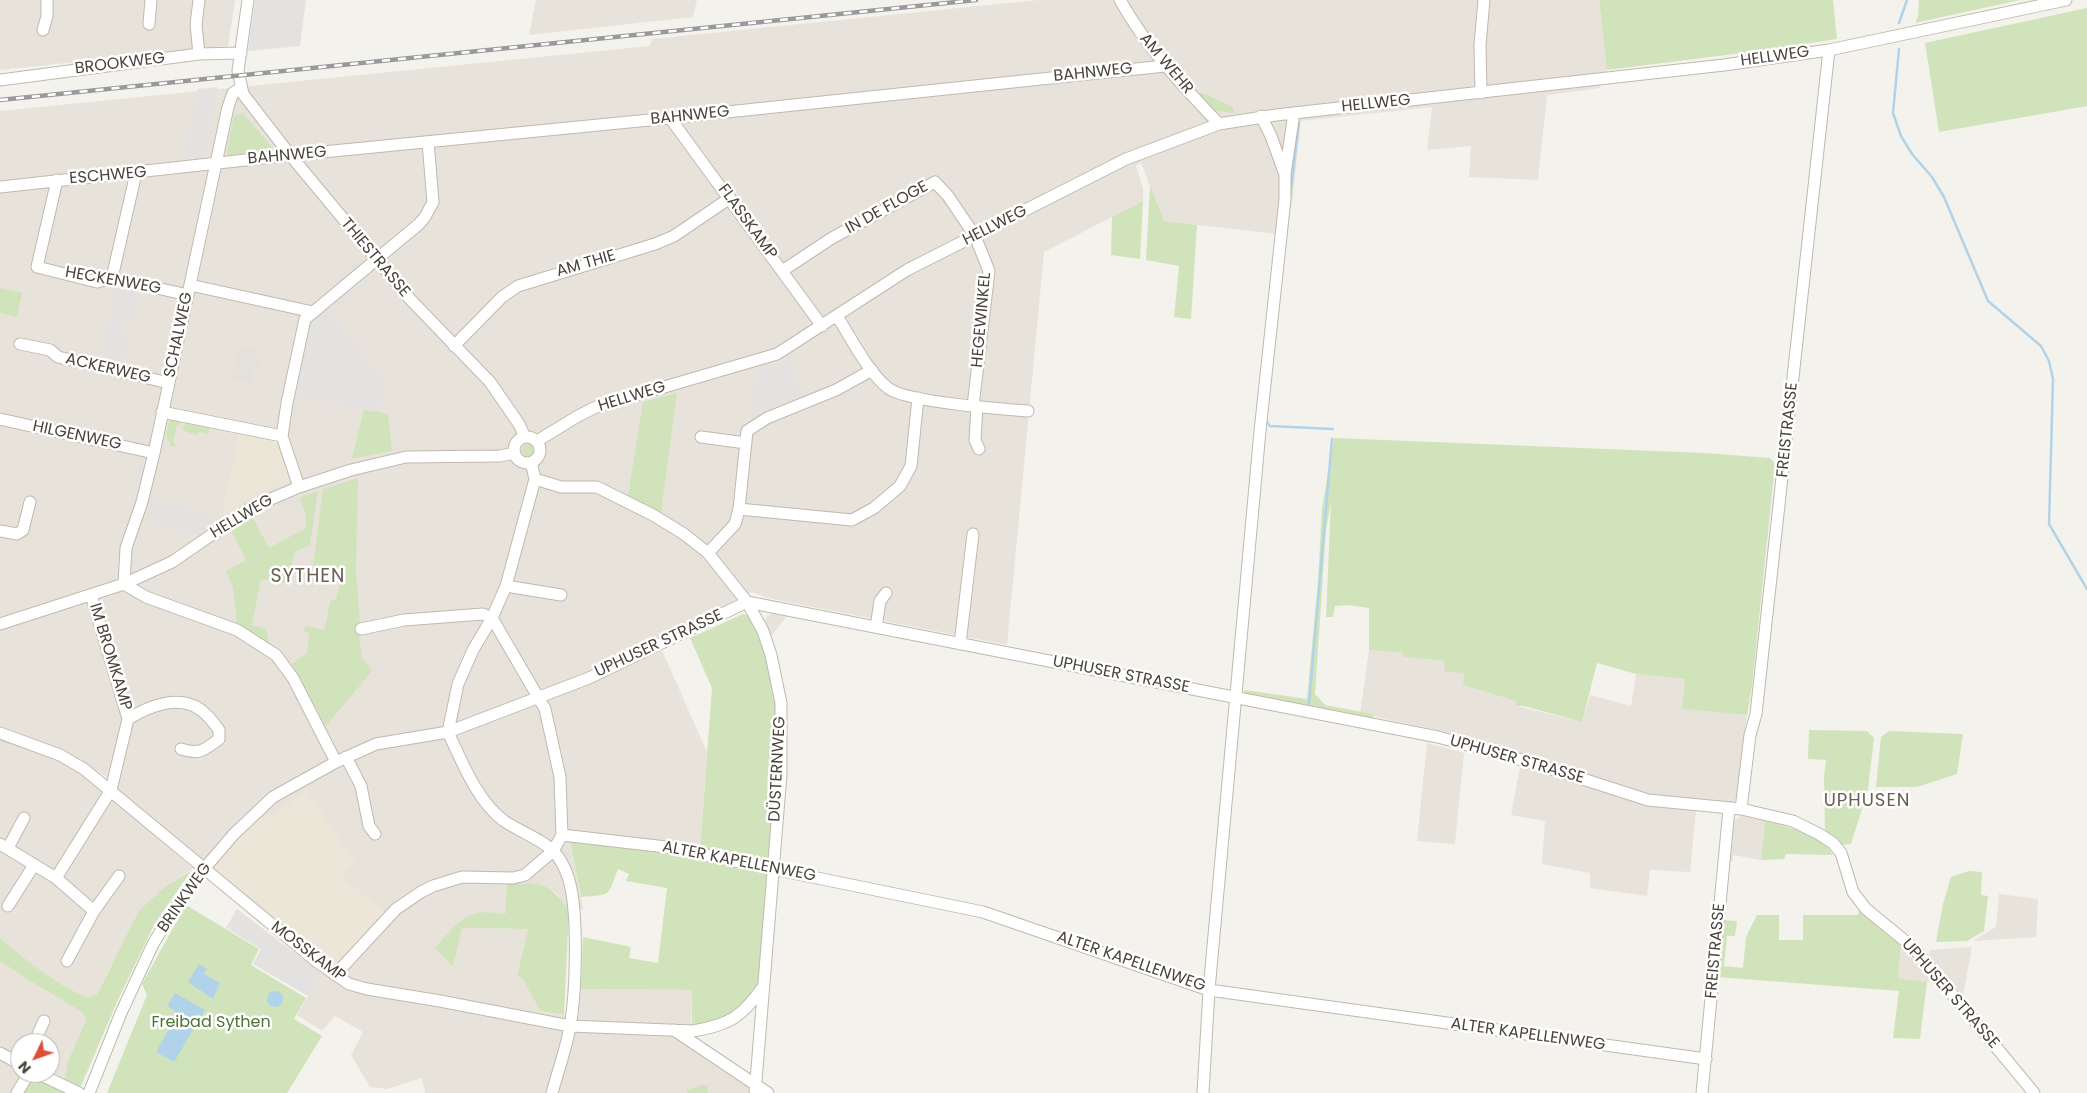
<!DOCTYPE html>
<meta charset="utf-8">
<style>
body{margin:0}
#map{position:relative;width:2087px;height:1093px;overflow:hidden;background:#f4f2ec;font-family:Poppins,sans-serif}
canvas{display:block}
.north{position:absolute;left:10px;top:1033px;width:50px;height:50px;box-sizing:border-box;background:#fff;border:1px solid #b6b4b1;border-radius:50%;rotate:228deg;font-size:14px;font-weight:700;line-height:20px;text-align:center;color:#48433b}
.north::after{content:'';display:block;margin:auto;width:18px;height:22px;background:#e04e37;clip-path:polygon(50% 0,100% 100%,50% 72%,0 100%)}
</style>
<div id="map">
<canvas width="2087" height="1093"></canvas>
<div class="north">N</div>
</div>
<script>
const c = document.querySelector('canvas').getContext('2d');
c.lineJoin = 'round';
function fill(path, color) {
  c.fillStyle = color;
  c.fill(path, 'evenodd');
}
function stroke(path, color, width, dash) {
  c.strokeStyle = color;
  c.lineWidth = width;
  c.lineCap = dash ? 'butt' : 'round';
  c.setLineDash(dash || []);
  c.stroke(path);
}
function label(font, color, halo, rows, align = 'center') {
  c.font = font + ' Poppins,sans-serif';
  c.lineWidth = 5;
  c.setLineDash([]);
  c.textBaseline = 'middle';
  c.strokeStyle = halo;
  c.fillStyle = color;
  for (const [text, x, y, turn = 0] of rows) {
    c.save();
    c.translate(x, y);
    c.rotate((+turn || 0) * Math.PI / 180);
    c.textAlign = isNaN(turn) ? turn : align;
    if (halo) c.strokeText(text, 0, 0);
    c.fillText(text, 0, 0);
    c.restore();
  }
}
fill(new Path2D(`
 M0,0H235L228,46L0,70Z
 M536,0H697L693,17L529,35Z
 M1038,0H1599L1607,70L1600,88L1547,95L1538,180L1469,177L1471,146L1427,150L1432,107L1301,121L1292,202L1282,198L1277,234L1164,221L1141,163L1136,165L1143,188V201L1044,252L1007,645L767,598L752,592L657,639L707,752L700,849L570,840L583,909H569L555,892L507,883L505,914L477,913L461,928L528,929L517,976L522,978L540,1011L578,1018L581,989L692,990L691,1035L751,1080L750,1093H425L422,1078L387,1089L370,1087L351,1055L363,1032L335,1016L322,1031L297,1015L321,973L329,967L242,834L209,871L107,782L108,778L65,751L25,741L0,732V111L650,46L652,39Z
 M772,614L787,616L770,638L765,622L766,617Z
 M1369,650L1404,653V657L1445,661L1464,673L1463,685L1517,701L1516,706L1582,722L1590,695L1631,706L1636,674L1685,679L1683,709L1747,715L1736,799L1732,803L1651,795L1573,769L1434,729L1360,714Z
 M0,735L58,757L81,771L193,869L166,886L111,965L97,994L88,998L66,989L44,975L0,938Z
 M1427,743L1464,753L1455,844L1417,841Z
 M1520,767L1571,780L1647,806L1696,811L1690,872L1650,870L1647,896L1590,888V873L1542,864L1545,821L1511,815Z
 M1741,816L1765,821L1761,860L1733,855V861H1728L1731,824Z
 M1999,894L2038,899L2036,937L1973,941L1996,927Z
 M1901,944L1911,953L1934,983L1898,978Z
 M1972,947L1963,995L1929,955L1930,950Z
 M0,961L22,976L82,1012L86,1019L78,1037L63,1092L0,1093ZM20,1043H50V1073H20Z`), '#e7e3db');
fill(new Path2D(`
 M239,347L256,350V357L260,364L259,368L253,370L251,383L232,379Z`), '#e4e1dd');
fill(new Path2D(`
 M239,431L276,439L290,480L244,502L221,518Z
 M306,789L355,862L343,877L385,913L337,966L329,967L209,871L242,834L268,813L273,817Z`), '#ebe6d8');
fill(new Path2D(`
 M1599,0H1833L1837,39L1750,52L1607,70Z
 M1919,0H2020L1915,23L1918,17Z
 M2087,8V106L1939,132L1925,43Z
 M1201,92L1233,107L1234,113L1213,110L1199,94Z
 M243,113L275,151L228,155L227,152L234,115Z
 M1291,168H1295L1283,268Z
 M1150,185L1164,221L1197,225L1191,319L1174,317L1179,266L1146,260Z
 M1143,201L1140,259L1111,255L1112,217Z
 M0,288L22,293L17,317L0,313Z
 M677,393L661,512L628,496L643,402Z
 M364,409L388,414L392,451L352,459Z
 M174,418L181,419L180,425H177L173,443L175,444V447L171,446L166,435L169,421Z
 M185,420L210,425L208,434L199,432L197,435L183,431Z
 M1334,438L1705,453L1770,458L1775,464L1752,686L1747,715L1682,709L1685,679L1636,674L1597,663L1582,722L1524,706H1516V701L1463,685L1464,673L1444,671L1445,661L1404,657L1403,653L1369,650V608L1347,605L1335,606L1333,617H1326L1331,502L1326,530L1315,694L1325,705L1373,714V721L1299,704L1244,694L1245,690L1307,699L1318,581L1322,508Z
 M522 450a6 6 0 1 1 12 0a6 6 0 1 1-12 0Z
 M358,478L356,570L360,624L359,635L362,657L372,671L326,726L292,664L299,658L307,654L309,633L304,632L305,626L324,630L331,599L336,600L342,575L324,572L313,566L323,489Z
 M318,491L310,546L295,551L288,584L261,579L252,625L266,629L269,644L237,624L233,587L226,571L246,560L231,530L252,517L269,548L306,528L305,511L299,498Z
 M743,614L752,617L771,668L779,739L769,858L764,862L700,849L712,688L690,638Z
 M1809,730L1867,731L1874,738L1868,789L1851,844L1842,845L1825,830L1824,777L1826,760L1808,759Z
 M1889,731L1963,734L1957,774L1917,787H1876L1881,737Z
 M1765,821C1789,828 1819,831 1833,855L1786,854L1784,859L1761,860Z
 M570,840L664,849L764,869L768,875L760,978L755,990L749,1001L728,1017L692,1026V990L581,989L583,937L631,947L629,958L658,963L667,888L626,881L629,874L618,869C607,898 612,894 581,897Z
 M191,871L155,923L117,1002L78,1093H22L33,1078L63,1091L68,1062L86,1019L82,1012L22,976L0,961V938C29,962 53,983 88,998L97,994L139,911L166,886Z
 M1969,871L1982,872L1981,895L1988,896L1984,931L1967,941L1936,942L1943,904L1951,877Z
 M507,883C543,884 545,880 569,909L564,1015L540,1011L522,978L517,976L528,929L462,928L453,966L435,948C446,936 459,917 477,913C486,911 497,914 505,914Z
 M186,905L259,949L251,965L306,998L294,1019L322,1036L287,1093H107L147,995L142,984Z
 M1859,909L1863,915L1901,944L1898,978L1927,982L1920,1039L1893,1038L1899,991L1717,977L1722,920L1737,921L1735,936H1727L1724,966L1743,968L1746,937L1757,915H1779V940H1803V915H1858Z
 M703,1085H708L707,1093H687V1090Z`), '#d1e3ba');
fill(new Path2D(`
 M255,0H306L300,46L248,51Z
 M218,87L204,158L183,161L198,89Z
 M356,263L360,269L334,290L329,285Z
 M365,277L369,281L331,312L327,308Z
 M116,284L139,289L132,323L125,321L121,336L129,338L122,368L99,363Z
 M324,307L376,371L387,373L382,406L377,405L375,412L294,395L311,319Z
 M788,359L801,394L756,414L750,412L756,372Z
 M138,464L145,466L142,480L135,478Z
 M153,499L207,511L202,532L196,535L188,529L186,535L146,521Z
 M237,909L321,973L308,996L253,964L261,949L226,928Z`), '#e4e2e0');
fill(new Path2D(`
 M199,964L207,969L204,974L220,983L213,999L188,982Z
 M267 999a8 8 0 1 1 16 0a8 8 0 1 1-16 0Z
 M175,993L205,1010L174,1062L156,1052L178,1013L167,1006Z`), '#b1d3e9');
stroke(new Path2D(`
 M1899,23L1907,0
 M1899,49L1893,113L1901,136L1912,154L1932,177L1944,197L1988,301L2041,346L2049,361L2053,379L2049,524L2087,589
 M1290,197L1299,122
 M1266,421L1270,426L1333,429
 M1309,704L1332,439`), '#b1d3e9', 2.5);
const minor = new Path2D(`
 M248,0L238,71L243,94L291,156L409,298L490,382L519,424L525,437
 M1120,0C1147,48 1181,84 1219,124
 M149,24L151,0
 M43,30L47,16V0
 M199,54L196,25L199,0
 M0,80L199,54L241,53
 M1481,93L1480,45L1484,0
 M1261,116L1271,136L1284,172
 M670,118L822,326
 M57,180L37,267L97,282L112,278L188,295
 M0,187L282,156L670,118L1165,66
 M782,271L832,238L935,182L948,196L975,236L989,271L973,406
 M112,278L136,173
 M190,285L313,312
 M837,316C851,338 868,372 888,388C906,402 1001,409 1028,411
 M20,344L50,350L58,357L169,383
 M454,346L502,297L518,286L655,244L674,236L730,198
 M977,406L975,440L979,449
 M162,412L282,436
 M0,419L154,453
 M701,437L746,443
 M514 450a13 13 0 1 1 26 0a13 13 0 1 1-26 0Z
 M537,441L578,416L596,407L777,354L907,270L1126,159L1219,124L1276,115L1724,65L1829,50L2066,0
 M531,462L535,479L506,586L492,618L473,650L458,684L448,732C462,762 477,801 504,821C519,831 545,841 555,853C561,860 565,868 568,877C579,909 576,993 570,1027C566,1049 558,1071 552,1093
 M535,479L561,487H597L653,515L684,534L708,553L747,602L763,631L771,655L781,703V774L755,1093
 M299,487L282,436L287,403L305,319L419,224L425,217L433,202L428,142
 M739,509L852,520L874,508L900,486L911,466L918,398
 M0,531L17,534L23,530L30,502
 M708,553L735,524L739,509L747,431L767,418L836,390L872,370
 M124,584L126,548L142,502L154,453L228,107L233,93L241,88
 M124,584L146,597L237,630L276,655L293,678L336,762
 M506,586L561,595
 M0,624L124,584L172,562L252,507L299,487L351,470L406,457L500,456L515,453
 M876,627L880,601L886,593
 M960,644L973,534
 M128,719C149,706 179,694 201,710C209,716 214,723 219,730V739C204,750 200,755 181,749
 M0,733L60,755L84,769L316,961L349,984L367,989L440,1001L570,1026L693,1031C729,1025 742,1017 763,987
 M346,757L361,786L369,826L375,834
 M1741,809L1750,735L1756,714L1829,50
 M562,835L666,847L983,912L1209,990L1706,1059
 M0,844L56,878L94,911
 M8,848L24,818
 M56,878L111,790L128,719L91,595
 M8,906L34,865
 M67,961L94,911L119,876
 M335,975L396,909L421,892L433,886L462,877L513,878L525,875L553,851L562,835L560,777L545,709L492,618L483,614L404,620L361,629
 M674,1030L768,1093
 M34,1043L44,1021
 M0,1053L20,1064
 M37,1073L79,1093
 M17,1093L29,1073
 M89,1093L121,1013L153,944L171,914L203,870L234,834L273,797L336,762L376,744L448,732L589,678L747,602L1438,737L1533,763L1648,800L1741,809L1793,821L1819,834L1833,843L1841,853L1853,892L1866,909L1915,949L2034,1093
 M1203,1093L1209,990L1260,431L1285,199V174L1294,113
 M1702,1093L1729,809`);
stroke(minor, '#bfb9b0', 13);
stroke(minor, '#fff', 11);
const rail = new Path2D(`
 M0,100L976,0`);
stroke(rail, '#999', 4.5);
stroke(rail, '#fff', 2.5, [8]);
label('16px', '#48433b', '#fff', [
 ["HELLWEG",1775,57,-8],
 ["BROOKWEG",120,64,-7],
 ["AM WEHR",1166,64,50],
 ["BAHNWEG",1093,73,-6],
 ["HELLWEG",1376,104,-6],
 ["BAHNWEG",690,116,-6],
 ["BAHNWEG",287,156,-5],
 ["ESCHWEG",108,176,-5],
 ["IN DE FLOGE",887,208,-29],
 ["FLASSKAMP",747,222,54],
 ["HELLWEG",995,226,-27],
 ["THIESTRASSE",375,258,50],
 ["AM THIE",586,264,-16],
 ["HECKENWEG",113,281,10],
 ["HEGEWINKEL",982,320,-85],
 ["SCHALWEG",179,335,-78],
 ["ACKERWEG",108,369,13],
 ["HELLWEG",632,397,-17],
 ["FREISTRASSE",1788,430,-84],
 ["HILGENWEG",77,436,12],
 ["HELLWEG",242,517,-31],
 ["UPHUSER STRASSE",659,644,-25],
 ["IM BROMKAMP",110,657,73],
 ["UPHUSER STRASSE",1121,675,11],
 ["UPHUSER STRASSE",1517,760,16],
 ["DÜSTERNWEG",778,769,-87],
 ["ALTER KAPELLENWEG",739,862,11],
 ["BRINKWEG",185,898,-55],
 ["FREISTRASSE",1716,951,-85],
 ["MOSSKAMP",308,952,37],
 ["ALTER KAPELLENWEG",1131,962,19],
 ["UPHUSER STRASSE",1950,994,49],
 ["ALTER KAPELLENWEG",1528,1035,8]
]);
label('16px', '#4d7334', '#fff', [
 ["Freibad Sythen",211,1023]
]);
c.letterSpacing = '1px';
label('18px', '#696053', '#fff', [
 ["UPHUSEN",1867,801]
]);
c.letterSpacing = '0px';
c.letterSpacing = '1px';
label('19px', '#696053', '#fff', [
 ["SYTHEN",308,577]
]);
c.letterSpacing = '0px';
</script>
